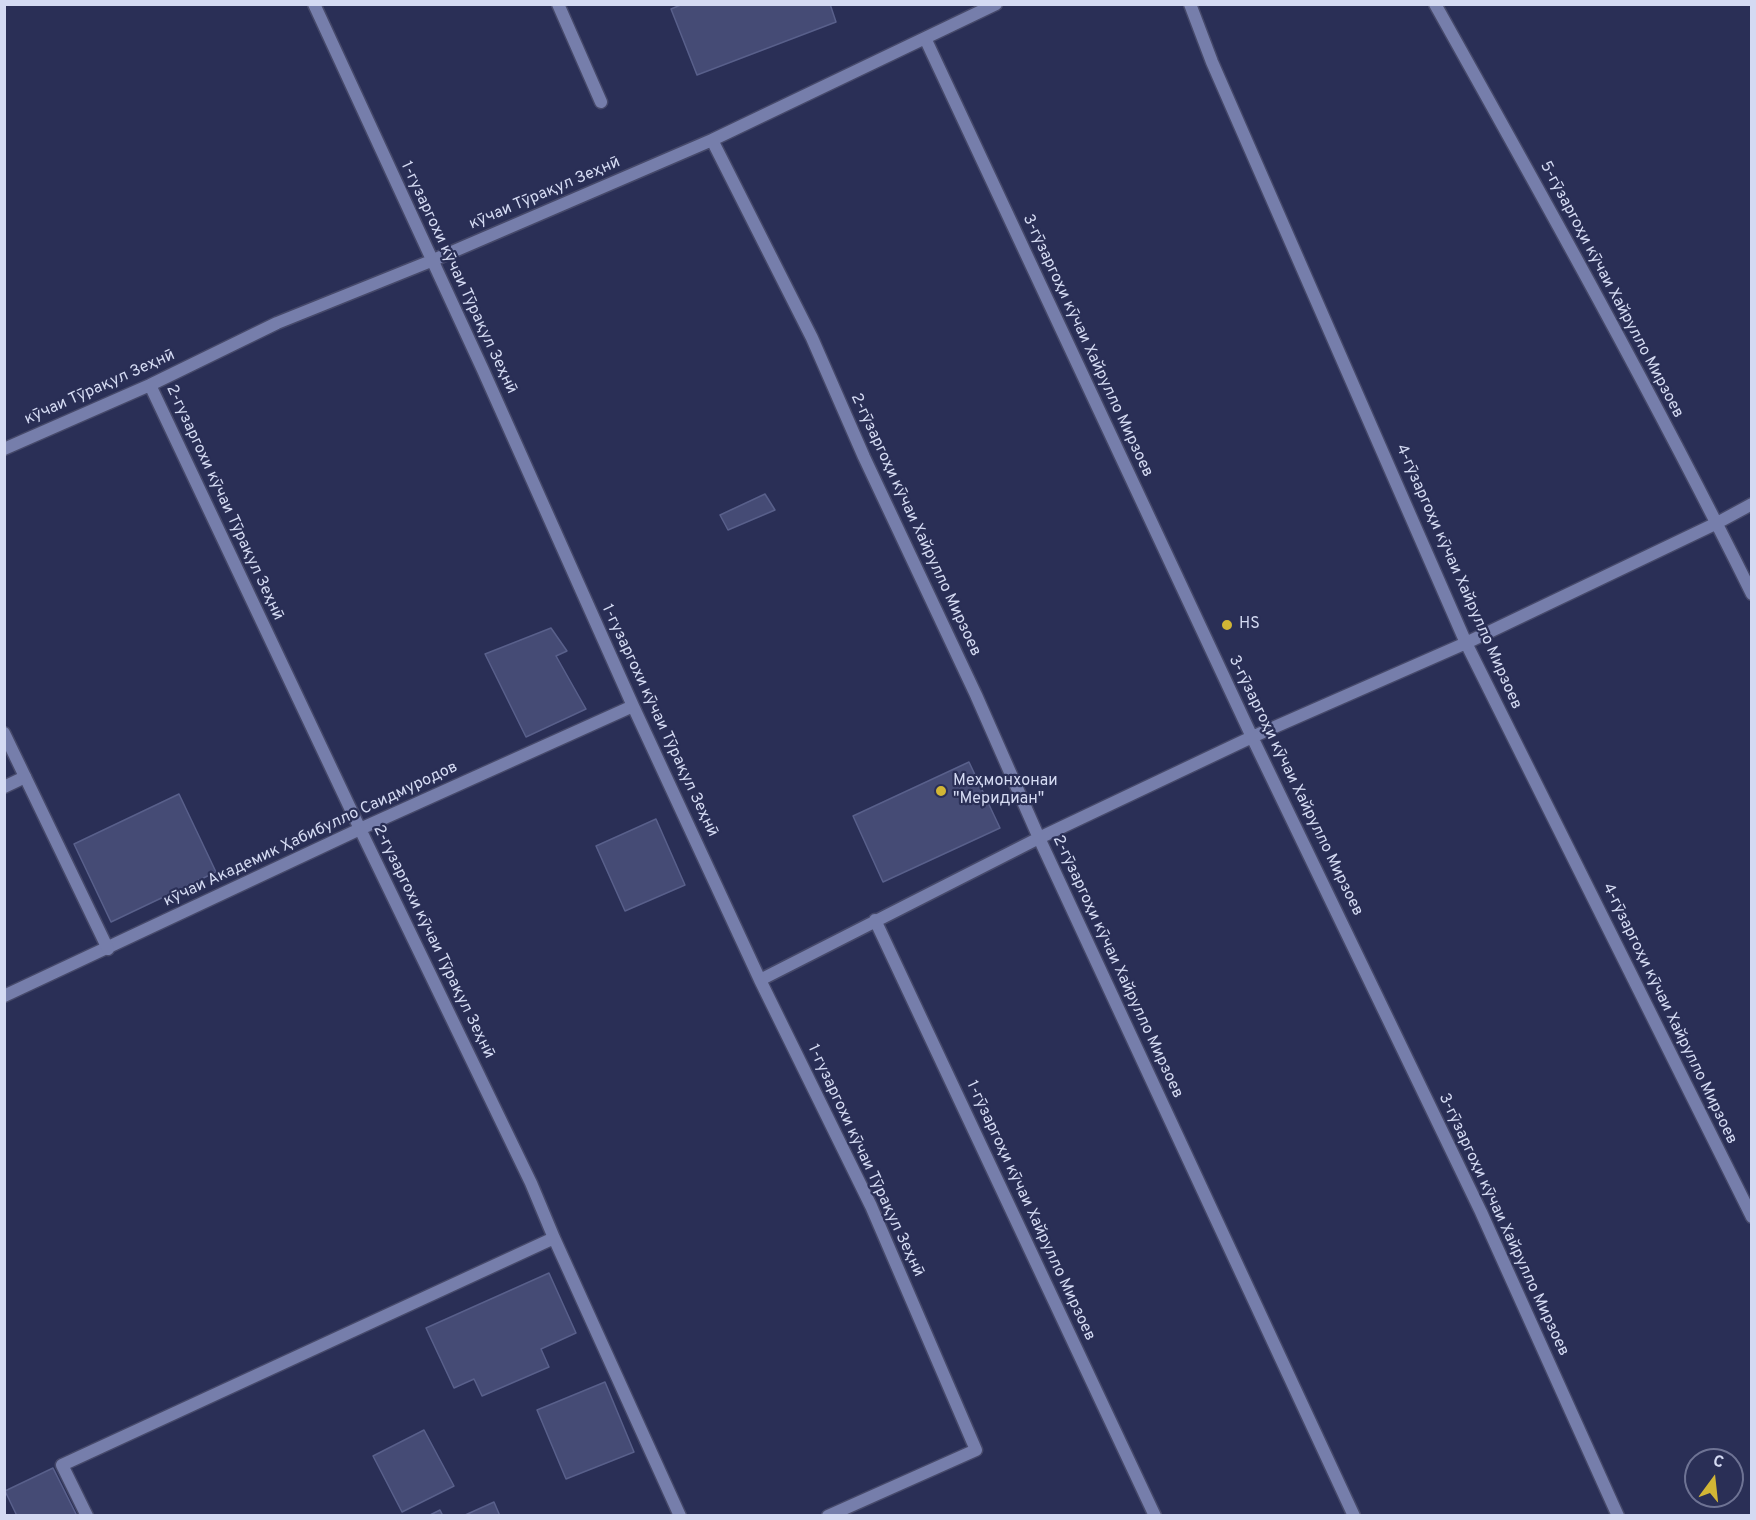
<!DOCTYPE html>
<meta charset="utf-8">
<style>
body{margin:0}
#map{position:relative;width:1756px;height:1520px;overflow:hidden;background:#2a2f56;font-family:Overpass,sans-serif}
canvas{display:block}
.frame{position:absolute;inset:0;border:6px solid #d4daf2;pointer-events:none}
.north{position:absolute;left:1684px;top:1448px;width:60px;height:60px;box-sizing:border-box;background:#2a2f56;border:2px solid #6e7394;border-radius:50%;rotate:15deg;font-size:16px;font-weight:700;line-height:24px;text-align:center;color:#d4daf2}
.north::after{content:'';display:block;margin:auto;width:21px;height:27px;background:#d2b635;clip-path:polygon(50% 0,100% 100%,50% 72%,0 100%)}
</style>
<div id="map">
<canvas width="1756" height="1520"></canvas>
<div class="frame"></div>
<div class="north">С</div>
</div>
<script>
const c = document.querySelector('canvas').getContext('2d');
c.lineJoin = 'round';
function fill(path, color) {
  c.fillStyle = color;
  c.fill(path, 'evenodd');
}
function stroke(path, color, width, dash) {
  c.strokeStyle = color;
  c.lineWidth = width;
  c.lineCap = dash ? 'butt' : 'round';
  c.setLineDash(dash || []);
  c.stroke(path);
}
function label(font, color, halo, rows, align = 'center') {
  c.font = font + ' Overpass,sans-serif';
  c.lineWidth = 4.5;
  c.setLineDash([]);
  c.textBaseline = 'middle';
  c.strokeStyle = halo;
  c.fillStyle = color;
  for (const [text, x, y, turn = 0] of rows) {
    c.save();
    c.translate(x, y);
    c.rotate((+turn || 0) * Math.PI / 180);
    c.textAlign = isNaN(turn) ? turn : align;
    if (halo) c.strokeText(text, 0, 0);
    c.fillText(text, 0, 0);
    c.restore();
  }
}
const building = new Path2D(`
 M683,4H830L836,22L697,75L671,9Z
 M765,494L775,510L728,530L720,515Z
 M551,628L567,651L556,656L586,709L526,737L485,654Z
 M969,762L1000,828L883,882L853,816Z
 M179,794L216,872L111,922L74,844Z
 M656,819L685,885L625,911L596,846Z
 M549,1273L576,1333L541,1349L549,1367L482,1396L474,1379L454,1388L426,1328Z
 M605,1382L634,1452L566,1479L537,1410Z
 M424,1430L454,1486L402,1512L373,1456Z
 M53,1468L77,1516H17L5,1491Z
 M494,1502L500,1516H463Z
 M440,1510L443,1516H428Z`);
fill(building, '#454b75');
stroke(building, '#59608b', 1.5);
const lane = new Path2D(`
 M314,4L483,370L633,706L760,980L871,1206L976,1450L828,1516
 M558,4L601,102
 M1190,4L1212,62L1466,643L1752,1217
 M1435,4C1544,199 1653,394 1752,594
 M925,38L1252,737L1481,1212L1618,1516
 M712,140L812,338L864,457L976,695L1039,838L1354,1516
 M150,385L360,829L531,1183L554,1238L680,1516
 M4,449L150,385L277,323L431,261L712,140L996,4
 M4,787L25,777
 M875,920L1155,1516
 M760,980L1039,838L1252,737L1466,643L1717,523L1752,504
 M4,996L360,829L633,706
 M87,1516L62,1465L554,1238`);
const street = new Path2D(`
 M4,733L108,949`);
stroke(lane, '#46496a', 15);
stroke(street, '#46496a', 15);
stroke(lane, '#767eab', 12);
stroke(street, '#767eab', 12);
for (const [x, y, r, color] of [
 [1227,625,6,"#d2b635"],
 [941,791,6,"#d2b635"]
]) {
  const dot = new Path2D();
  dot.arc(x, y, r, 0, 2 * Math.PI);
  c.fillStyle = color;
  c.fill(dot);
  stroke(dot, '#2a2f56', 2);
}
label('16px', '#d4daf2', '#2a2f56', [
 ["кӯчаи Тӯрақул Зеҳнӣ",545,194,-23],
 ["1-гузаргохи кӯчаи Тӯрақул Зеҳнӣ",458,278,65],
 ["5-гӯзаргоҳи кӯчаи Хайрулло Мирзоев",1611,290,62],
 ["3-гӯзаргоҳи кӯчаи Хайрулло Мирзоев",1087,346,65],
 ["кӯчаи Тӯрақул Зеҳнӣ",100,388,-24],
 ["2-гузаргохи кӯчаи Тӯрақул Зеҳнӣ",224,503,65],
 ["2-гӯзаргоҳи кӯчаи Хайрулло Мирзоев",915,525,65],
 ["4-гӯзаргоҳи кӯчаи Хайрулло Мирзоев",1458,577,66],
 ["1-гузаргохи кӯчаи Тӯрақул Зеҳнӣ",659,721,65],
 ["3-гӯзаргоҳи кӯчаи Хайрулло Мирзоев",1295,786,64],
 ["кӯчаи Академик Ҳабибулло Саидмуродов",311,835,-25],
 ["2-гузаргохи кӯчаи Тӯрақул Зеҳнӣ",433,942,64],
 ["2-гӯзаргоҳи кӯчаи Хайрулло Мирзоев",1117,967,65],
 ["4-гӯзаргоҳи кӯчаи Хайрулло Мирзоев",1669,1014,64],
 ["1-гузаргохи кӯчаи Тӯрақул Зеҳнӣ",865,1161,65],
 ["1-гӯзаргоҳи кӯчаи Хайрулло Мирзоев",1030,1211,65],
 ["3-гӯзаргоҳи кӯчаи Хайрулло Мирзоев",1503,1225,65]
]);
label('16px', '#d4daf2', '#2a2f56', [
 ["HS",1239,625],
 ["Меҳмонхонаи",953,782],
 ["\"Меридиан\"",953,800]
], 'left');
</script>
